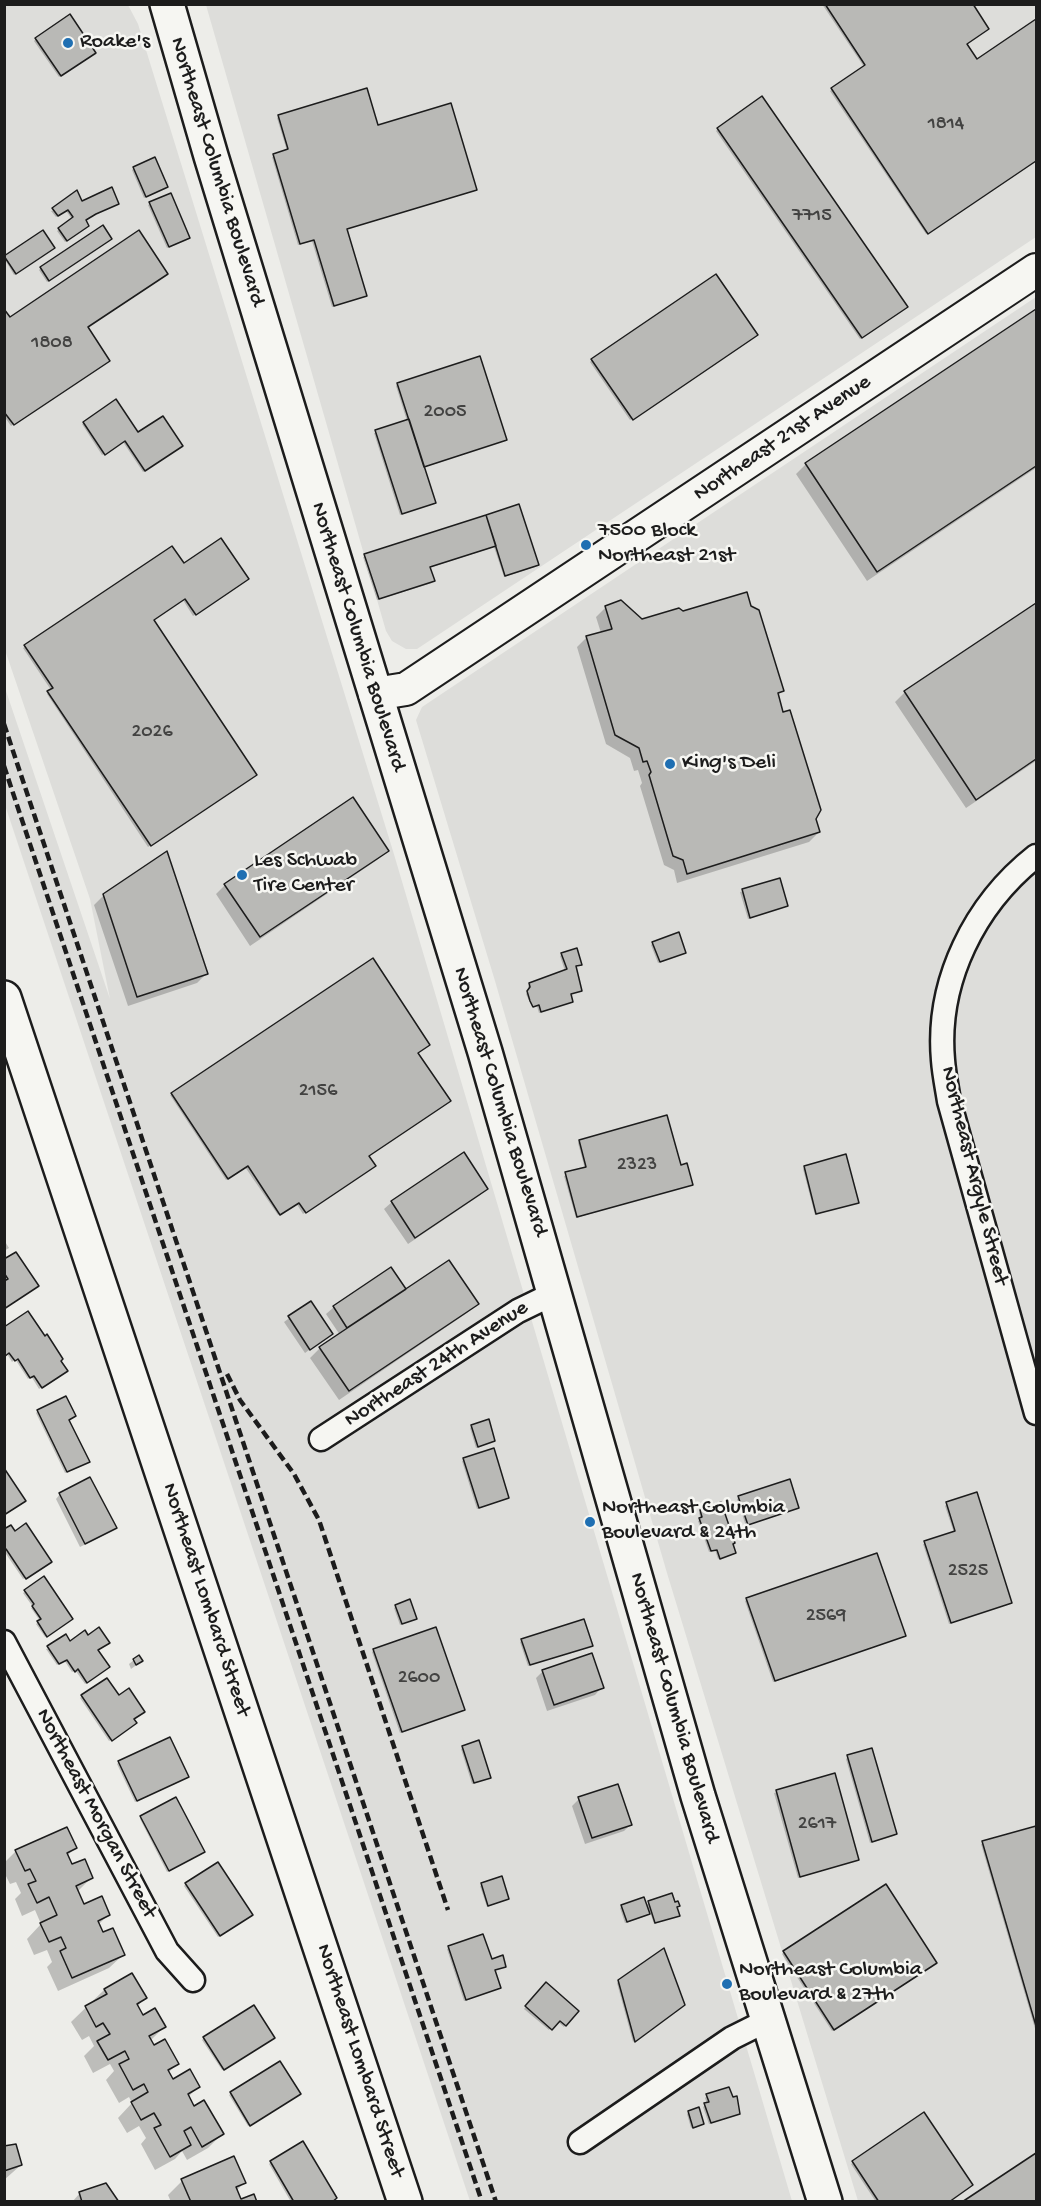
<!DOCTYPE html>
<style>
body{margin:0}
#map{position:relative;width:1041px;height:2206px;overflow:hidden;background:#edede9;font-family:"Gochi Hand",sans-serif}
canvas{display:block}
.frame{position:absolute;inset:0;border:6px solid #1c1c1c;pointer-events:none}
</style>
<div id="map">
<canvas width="1041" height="2206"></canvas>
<div class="frame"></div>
</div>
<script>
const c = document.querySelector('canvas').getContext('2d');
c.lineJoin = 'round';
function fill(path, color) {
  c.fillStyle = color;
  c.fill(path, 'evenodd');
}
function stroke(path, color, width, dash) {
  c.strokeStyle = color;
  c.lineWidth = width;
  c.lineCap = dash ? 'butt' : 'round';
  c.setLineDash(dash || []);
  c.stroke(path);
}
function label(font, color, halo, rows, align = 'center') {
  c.font = font + ' "Gochi Hand",sans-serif';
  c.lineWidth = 5;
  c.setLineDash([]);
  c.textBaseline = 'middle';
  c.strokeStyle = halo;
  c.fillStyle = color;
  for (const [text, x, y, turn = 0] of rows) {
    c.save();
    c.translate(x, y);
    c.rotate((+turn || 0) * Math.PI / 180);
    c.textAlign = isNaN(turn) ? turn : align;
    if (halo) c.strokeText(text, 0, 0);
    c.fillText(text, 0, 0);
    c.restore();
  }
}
fill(new Path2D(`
 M4,5H128L138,24L393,851L792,2201H470L5,805L4,685L110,999L90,899L5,650Z
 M206,5H1036V237L417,649H406L392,641L386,631Z
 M1036,297V2201H858L667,1573L495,981L416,720L422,707Z`), '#ddddda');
fill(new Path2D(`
 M822,4H971L965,44L977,61L1036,21V160L926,234L830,91L864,67Z
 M36,39L92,55L59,77L34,41Z
 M279,116L377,127L475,189L345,229L365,296L332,307L312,241L298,245L272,157L287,151L277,118Z
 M718,129L904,308L860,339L716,131Z
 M134,168L166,187L144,198L132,170Z
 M81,203L117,204L84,220L85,228L65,242L57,231L72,219L66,211L56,217L51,211Z
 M150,204L187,239L167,248L148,205Z
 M102,227L108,241L47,282L39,270L41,268Z
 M42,233L51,250L14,275L4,258Z
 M4,311L9,319L106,362L11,426L4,416Z
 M1036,311V468L867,581L796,474L806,464Z
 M754,337L630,420L590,362L592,360Z
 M397,384L506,440L422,468L434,503L400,515L374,433L407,421L396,386Z
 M84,423L138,434L180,447L143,472L123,442L102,455L82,424Z
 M518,506L537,565L535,567L504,577L494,547L429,568L433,581L432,583L377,600L363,557L365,556Z
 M171,548L183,565L245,581L193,616L183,600L152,620L254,776L148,847L47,694L51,690L23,648Z
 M1036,605V761L966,808L895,702L905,692Z
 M606,607L642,621L783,690L777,696L819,832L809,842L677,883L674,870L664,865L640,786L642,783L638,770L634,771L630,758L606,744L577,647L586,638L601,633L596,617Z
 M387,851L377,860L250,946L216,894L225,885Z
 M779,880L787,906L748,919L740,892Z
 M104,895L206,974L197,983L128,1006L94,905Z
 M653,943L685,952L658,963L651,945Z
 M562,954L581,964L575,967L580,991L570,995L572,1001L570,1003L539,1013L537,1006L532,1007L526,994L529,990L528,986L540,979L565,971L560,956Z
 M417,1053L367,1156L372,1168L303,1214L296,1203L278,1215L245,1167L226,1180L170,1095Z
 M579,1141L680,1166L692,1184L576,1218L564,1176L585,1169L578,1143Z
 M463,1154L486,1189L479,1196L408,1244L384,1209L392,1202Z
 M805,1167L857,1202L815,1215L803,1169Z
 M4,1240L9,1248L4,1251Z
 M404,1289L477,1303L467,1313L339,1400L310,1358L320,1348L340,1335L326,1314L334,1307Z
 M310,1303L331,1334L305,1353L284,1322Z
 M4,1329L59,1361L64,1372L39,1389L31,1376L28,1379L15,1359L12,1362L7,1354Z
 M38,1411L67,1420L86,1463L65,1473L36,1413Z
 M472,1426L494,1441L476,1448L470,1428Z
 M464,1460L508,1498L477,1509L462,1461Z
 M60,1494L115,1528L110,1532L80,1547L56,1499Z
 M739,1497L798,1508L746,1526L737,1499Z
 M947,1504L1011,1602L949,1624L923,1544L954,1533L945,1506Z
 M700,1511L732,1554L718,1559L715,1550L709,1552L698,1521L701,1519L699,1513Z
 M4,1531L48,1563L23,1579L4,1551Z
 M44,1578L70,1621L45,1637L36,1624L40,1621L31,1608L33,1607L23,1593Z
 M747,1599L904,1636L773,1682L745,1601Z
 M396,1606L415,1619L400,1625L394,1608Z
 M522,1640L589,1647L528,1666L520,1642Z
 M70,1643L96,1651L106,1669L85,1684L75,1670L72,1672L64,1660L57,1665L46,1649Z
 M374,1650L464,1710L400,1733L372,1652Z
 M134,1660L142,1661L131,1669L129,1664Z
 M543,1671L602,1687L595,1695L547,1711L536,1678Z
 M82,1696L133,1719L134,1725L109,1741L80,1698Z
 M463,1747L487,1779L472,1784L461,1749Z
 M848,1757L896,1834L894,1836L870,1843L846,1759Z
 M119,1762L185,1778L135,1802L117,1764Z
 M834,1775L858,1860L798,1878L774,1793Z
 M579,1799L631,1824L624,1831L585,1844L572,1806Z
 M141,1817L204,1852L167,1872L140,1819Z
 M1036,1827V2032L981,1844Z
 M75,1848L67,1856L71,1866L91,1878L77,1892L83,1906L109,1914L98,1925L102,1934L124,1954L109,1968L58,1991L47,1967L52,1962L47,1950L34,1955L27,1939L41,1924L35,1910L22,1916L15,1899L21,1893L16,1882L10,1884L4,1872V1863L16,1851Z
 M186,1884L249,1917L218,1937L184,1886Z
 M482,1885L508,1899L487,1907L480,1886Z
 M649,1902L674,1904L678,1906L676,1908L678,1916L654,1924L650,1912L646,1916L625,1923L620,1908L622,1906H646Z
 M449,1947L505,1967L494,1971L498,1989L464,2001L447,1949Z
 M784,1952L934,1965L832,2031L782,1954Z
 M132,1975L145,1998L137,2007L143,2017L164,2027L150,2041L153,2047L177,2064L168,2073L172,2081L198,2087L188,2097L194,2108L222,2134L208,2148L187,2160L182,2151L175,2159L155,2170L141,2144L146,2138L139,2126L127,2133L118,2118L132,2103L129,2097L119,2103L106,2080L114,2071L110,2064L93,2073L84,2056L94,2046L89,2036L82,2040L71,2022L104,1990Z
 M619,1981L682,2007L633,2042L617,1983Z
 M546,1984L577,2012L564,2027L557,2021L549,2030L524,2009Z
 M204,2038L271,2039L222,2070L202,2040Z
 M280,2063L297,2096L248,2126L229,2095Z
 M707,2096L739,2114L709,2124L703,2107L707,2104L705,2098Z
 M689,2112L702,2124L691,2128L687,2114Z
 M924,2114L948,2202H876L851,2164Z
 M4,2149L21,2165L4,2180Z
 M1036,2155V2202H965Z
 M271,2162L331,2202H291L269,2164Z
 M182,2181L245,2182L236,2191L240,2201L256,2202H171L168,2195Z
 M80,2193L117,2202H72Z`), '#0003');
const building = new Path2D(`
 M825,4H973L989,29L967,44L977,59L1036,19V161L928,234L831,88L865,65Z
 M70,14L96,53L61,76L35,38Z
 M367,88L378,125L451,103L477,190L347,229L367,296L334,306L314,240L300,244L273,154L288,149L278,115Z
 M762,96L908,307L862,338L717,128Z
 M155,157L168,187L146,197L133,167Z
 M112,187L119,204L96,214L86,220L89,226L67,241L58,228L73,217L68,210L58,216L52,208L77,190L82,201Z
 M171,193L190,238L169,247L149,202Z
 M103,225L112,239L49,281L40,267Z
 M43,230L55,248L16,274L4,256Z
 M139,230L168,274L88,327L110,361L14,425L4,412V309L10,317Z
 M716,274L758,335L633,420L591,359Z
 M1036,309V466L877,572L805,463Z
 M480,356L507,440L424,467L397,383Z
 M116,399L138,432L163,416L183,446L145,471L125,441L105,455L83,422Z
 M409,419L436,503L402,514L375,430Z
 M519,504L539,565L505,576L486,515Z
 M486,515L496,546L430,567L435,581L379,599L364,554Z
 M221,538L249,579L196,615L185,599L154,620L257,775L151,846L47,691L53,688L24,645L172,546L184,563Z
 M747,592L751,606L759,610L784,691L778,693L783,712L790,710L821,810L816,819L820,832L687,874L683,860L673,856L649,775L651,772L647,761L643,762L639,748L615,735L586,636L612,629L605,606L621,600L642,619L679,608L683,611Z
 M1036,603V759L976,800L904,691Z
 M353,797L389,851L260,937L224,884Z
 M167,851L208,974L137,997L103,894Z
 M780,878L788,906L750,918L742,889Z
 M679,932L686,953L660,962L652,942Z
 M577,948L582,965L576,966L582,991L571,994L573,1002L541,1012L539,1005L533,1007L530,1001L527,991L530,987L529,983L567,969L561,953Z
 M373,958L430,1045L418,1053L451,1101L369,1156L376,1166L306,1213L299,1203L280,1215L248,1166L228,1179L171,1093Z
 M667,1115L681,1165L687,1163L693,1185L577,1217L565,1172L586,1167L579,1140Z
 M464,1152L488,1189L415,1238L391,1201Z
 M846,1154L859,1203L816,1214L804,1166Z
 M16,1252L39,1286L4,1309V1281L8,1279L4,1273V1259Z
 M449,1260L479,1304L349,1391L319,1347Z
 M391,1267L406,1289L347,1328L333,1306Z
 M311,1301L333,1334L310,1350L288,1316Z
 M28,1311L45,1336L47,1334L63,1359L61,1361L68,1371L42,1388L34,1376L30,1378L18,1359L15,1361L9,1353L4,1357V1327Z
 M66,1396L76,1416L69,1420L90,1462L67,1472L37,1410Z
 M489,1419L495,1441L478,1447L471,1425Z
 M494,1448L509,1498L479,1508L463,1458Z
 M4,1468L26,1501L4,1515Z
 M90,1477L117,1528L85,1544L59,1493Z
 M790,1479L799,1508L748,1525L738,1496Z
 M977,1492L1012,1603L951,1623L924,1541L955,1531L946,1502Z
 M721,1502L735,1543L733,1544L736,1553L720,1559L717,1550L711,1551L699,1518L702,1517L700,1510Z
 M26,1523L52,1562L26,1579L6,1549L4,1551V1529L11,1525L15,1531Z
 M877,1553L906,1636L775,1681L746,1598Z
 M44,1576L73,1619L47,1637L37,1621L41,1619L32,1606L34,1604L24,1590Z
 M410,1599L417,1619L402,1624L395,1605Z
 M584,1619L593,1646L530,1665L521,1639Z
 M99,1627L110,1643L98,1650L110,1667L87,1683L78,1669L75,1672L67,1660L59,1664L47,1646L66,1634L70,1641L85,1630L88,1635Z
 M436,1627L465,1710L402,1732L373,1649Z
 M592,1653L604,1688L554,1705L542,1670Z
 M139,1655L143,1661L136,1665L133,1659Z
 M107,1678L119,1695L129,1688L145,1712L134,1719L137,1723L112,1741L81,1695Z
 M170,1737L189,1777L137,1801L118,1761Z
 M479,1740L491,1778L474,1783L462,1746Z
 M872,1748L897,1834L872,1842L847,1755Z
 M835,1773L859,1860L800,1877L776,1790Z
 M618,1784L632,1825L592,1838L578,1797Z
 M176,1797L205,1852L169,1871L140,1816Z
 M1036,1826V2026L982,1841Z
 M67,1827L77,1848L67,1853L72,1864L85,1859L93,1878L76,1886L84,1904L102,1896L110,1915L98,1921L103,1932L113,1928L125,1955L72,1978L60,1951L66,1948L61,1937L49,1942L40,1923L57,1915L49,1897L37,1903L28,1884L36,1881L30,1869L25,1871L15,1850Z
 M218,1862L253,1915L220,1936L185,1883Z
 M502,1876L509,1899L488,1906L481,1883Z
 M886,1884L937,1963L834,2030L783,1951Z
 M672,1893L675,1902L678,1901L680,1906L677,1907L680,1916L655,1923L648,1901Z
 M644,1897L650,1914L627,1922L621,1905Z
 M483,1934L492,1959L503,1955L506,1967L495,1970L501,1988L466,2000L448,1946Z
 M664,1948L685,2005L635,2042L618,1980Z
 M132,1973L147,1998L137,2004L143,2015L155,2008L166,2027L149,2036L154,2045L165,2039L179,2064L168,2070L173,2079L190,2069L200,2087L188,2094L194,2106L204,2100L224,2134L202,2147L191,2127L184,2131L191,2145L170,2157L154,2128L161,2125L154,2113L141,2120L131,2102L148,2092L144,2084L133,2090L119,2064L129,2059L125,2051L108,2060L97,2041L110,2034L103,2023L96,2027L85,2006L107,1994L104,1989Z
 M546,1982L579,2011L566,2026L560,2021L552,2030L525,2006Z
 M254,2005L275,2038L224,2070L203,2037Z
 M280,2061L301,2094L250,2126L230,2092Z
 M729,2087L733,2097L737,2096L740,2114L711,2123L704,2103L709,2102L706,2094Z
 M699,2107L704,2124L693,2128L688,2111Z
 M924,2112L973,2185L949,2202H879L852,2161Z
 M303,2141L337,2198L332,2202H294L270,2161Z
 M16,2144L22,2165L4,2171V2146Z
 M1036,2153V2202H962Z
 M234,2156L246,2183L236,2187L241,2199L254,2194L257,2202H191L181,2179Z
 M106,2183L119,2202H82L79,2192Z`);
fill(building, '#b9b9b6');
stroke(building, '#1c1c1c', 1.5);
const street = new Path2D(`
 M1036,856C975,904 936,981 943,1060C944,1074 947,1088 949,1101L1036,1413
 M321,1439L518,1311L555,1293
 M4,1642L167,1951L193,1980
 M580,2142L732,2038L768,2020`);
const secondary = new Path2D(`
 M375,694L406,689L1036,270`);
const primary = new Path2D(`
 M167,4L211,156L485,1052L698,1796L825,2202
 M4,998L405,2202`);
stroke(street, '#1c1c1c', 27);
stroke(secondary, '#1c1c1c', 36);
stroke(primary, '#1c1c1c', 38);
stroke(street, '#f6f6f2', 22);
stroke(secondary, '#f6f6f2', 32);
stroke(primary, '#f6f6f2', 33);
stroke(new Path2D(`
 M4,724L496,2202
 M4,766L482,2202
 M227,1374L240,1400L294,1474L319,1520L448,1910`), '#1c1c1c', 4.5, [9, 4.5]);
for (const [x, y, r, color] of [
 [68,43,6,"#1f6fb2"],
 [586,545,6,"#1f6fb2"],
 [670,764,6,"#1f6fb2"],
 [242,875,6,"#1f6fb2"],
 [590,1522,6,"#1f6fb2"],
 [727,1984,6,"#1f6fb2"]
]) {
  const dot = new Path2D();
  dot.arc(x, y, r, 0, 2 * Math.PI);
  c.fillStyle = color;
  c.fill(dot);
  stroke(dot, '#f6f6f2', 2);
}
label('20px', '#434342', null, [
 ["1814",946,125],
 ["7715",812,217],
 ["1808",52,344],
 ["2005",445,413],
 ["2026",152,733],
 ["2156",318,1092],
 ["2323",637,1166],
 ["2525",968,1572],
 ["2569",826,1617],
 ["2600",419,1679],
 ["2617",817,1825]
]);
label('22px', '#1c1c1c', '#f6f6f2', [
 ["Roake's",80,43],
 ["7500 Block",598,532],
 ["Northeast 21st",598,557],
 ["King's Deli",682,764],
 ["Les Schwab",254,862],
 ["Tire Center",254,887],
 ["Northeast Columbia",602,1509],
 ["Boulevard & 24th",602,1534],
 ["Northeast Columbia",739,1971],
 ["Boulevard & 27th",739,1996]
], 'left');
label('22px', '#1c1c1c', '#f6f6f2', [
 ["Northeast Columbia Boulevard",216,172,73],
 ["Northeast 21st Avenue",783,439,-34],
 ["Northeast Columbia Boulevard",357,637,73],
 ["Northeast Columbia Boulevard",499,1102,73],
 ["Northeast Argyle Street",973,1176,76],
 ["Northeast 24th Avenue",437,1365,-33],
 ["Northeast Lombard Street",205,1600,72],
 ["Northeast Columbia Boulevard",673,1708,74],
 ["Northeast Morgan Street",95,1814,62],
 ["Northeast Lombard Street",359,2061,72]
]);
</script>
